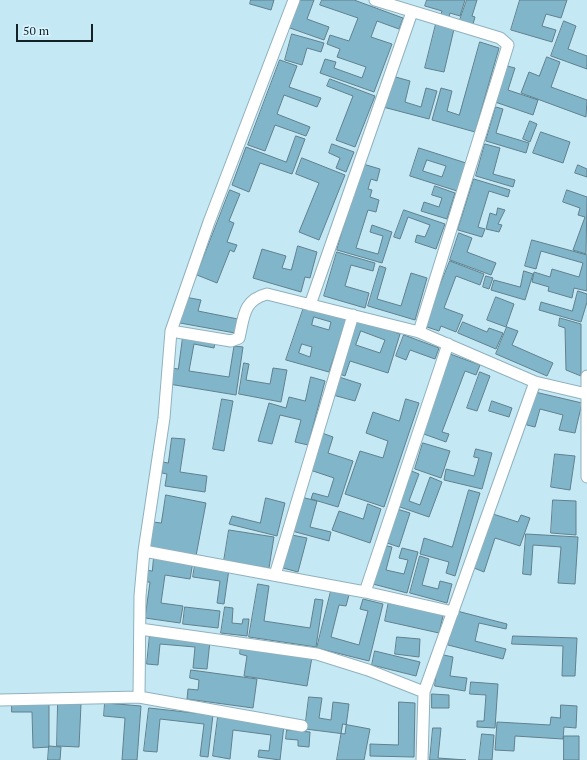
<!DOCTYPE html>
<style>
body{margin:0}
#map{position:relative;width:587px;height:760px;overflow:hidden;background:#c5e8f5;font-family:"PT Serif",serif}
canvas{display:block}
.scale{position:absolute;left:16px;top:24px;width:77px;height:18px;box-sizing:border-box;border:2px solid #142126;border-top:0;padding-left:5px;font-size:12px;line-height:14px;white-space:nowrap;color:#142126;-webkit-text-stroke:3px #d8f4fe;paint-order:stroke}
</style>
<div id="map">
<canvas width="587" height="760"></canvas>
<div class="scale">50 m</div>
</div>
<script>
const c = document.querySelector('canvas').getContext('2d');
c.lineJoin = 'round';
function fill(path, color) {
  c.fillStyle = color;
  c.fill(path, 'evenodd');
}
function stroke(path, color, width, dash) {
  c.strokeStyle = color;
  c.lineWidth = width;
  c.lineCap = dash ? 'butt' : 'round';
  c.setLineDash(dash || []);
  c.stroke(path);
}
const building = new Path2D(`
 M251,0H274L271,10L250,4Z
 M300,0H314L307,19L329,27L324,40L290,28Z
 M322,0H354L403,18L399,29L377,21L371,37L392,44L374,92L320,73L325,59L336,62L334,68L362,78L366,67L337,57L340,49L327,44L330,35L349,41L358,18L320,5Z
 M427,0H465L460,16L450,13L449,17L441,14L442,11L425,6Z
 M467,0H477L472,16L475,17L473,24L460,20Z
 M520,0H567L561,18L546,14L542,26L556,30L552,42L511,30Z
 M564,21L576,26L568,49L587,56V69L551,56Z
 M436,24L454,29L444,72L425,68Z
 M292,34L324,43L321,52L307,48L302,65L285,60Z
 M480,42L499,48L475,132L432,120L441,88L452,91L447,111L459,115Z
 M547,57L560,62L551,87L587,100L586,117L521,93L529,72L539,76Z
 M280,60L297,66L289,87L321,98L317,107L284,95L277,114L310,127L306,136L275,125L265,151L248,145Z
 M507,66L515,68L508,90L538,100L533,115L495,102Z
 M392,76L410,81L405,102L421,107L426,88L437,91L429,119L383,107Z
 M330,79L375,96L355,147L336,140L353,96L327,86Z
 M496,107L503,109L496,133L529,143L526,153L486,141Z
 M530,121L537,124L530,142L523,139Z
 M541,132L570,142L563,163L533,153Z
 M296,136L305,139L292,174L260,163L249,192L232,185L246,147L286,162Z
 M332,144L354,152L346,172L336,168L340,158L329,153Z
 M485,144L500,148L493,174L515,180L513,187L476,176Z
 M419,148L466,163L457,191L410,176ZM427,160L446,166L442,177L423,171Z
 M302,158L345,175L319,240L299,232L319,183L296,174Z
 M363,164L380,169L377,181L371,179L368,189L372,190L370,197L379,200L376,212L368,210L356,248L378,254L383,236L370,232L372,225L392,232L382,263L337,250Z
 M578,165L587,169V177L575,173Z
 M474,179L510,190L508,197L489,191L478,227L485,229L482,237L458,230Z
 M435,186L455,193L447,219L421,211L424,202L439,207L442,198L432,195Z
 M230,190L240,194L229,221L234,223L227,242L237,245L234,252L230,250L217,283L197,275Z
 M567,190L587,197L586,254L573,250L585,217L578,215L580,208L563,202Z
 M498,208L505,210L498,224L502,225L499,232L486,229L490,213L496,215Z
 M404,210L445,224L436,249L415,242L417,235L425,237L430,225L408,217L400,239L394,237Z
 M459,233L472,238L467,252L496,263L491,275L450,260Z
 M532,240L587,255V291L574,288L572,298L548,291L549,287L532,282L534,272L550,277L552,269L579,277L583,263L541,251L536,269L525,266Z
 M298,246L317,252L310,278L305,277L301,292L253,278L262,249L286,256L282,268L291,270Z
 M337,252L375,263L373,271L351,265L345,286L369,293L365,308L324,296Z
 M450,261L484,274L480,285L456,276L444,308L463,315L456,332L441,326L439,331L424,326Z
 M380,266L386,268L377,299L401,306L411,273L427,278L415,320L368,306Z
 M524,271L533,274L525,300L491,290L494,280L520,287Z
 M486,276L493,278L489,289L483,287Z
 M578,291L587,294V302L581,322L539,310L541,302L572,311Z
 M185,297L201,300L198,311L238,319L235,333L180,323Z
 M496,297L514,304L506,327L487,320Z
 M304,307L347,317L329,372L286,360ZM314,317L331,322L329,330L312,325ZM302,344L312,347L310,357L299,353Z
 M560,318L581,324V376L566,370L565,328L559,326Z
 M355,319L400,334L388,373L350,361L345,376L337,373ZM361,331L385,340L380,353L356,345Z
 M463,322L487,332L489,328L503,333L496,349L458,333Z
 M507,327L518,331L512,345L553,363L547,376L496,354Z
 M404,335L439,348L435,359L410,350L406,360L396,356Z
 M183,337L215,342L214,348L194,344L189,371L229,377L234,346L243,347L236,395L169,384L172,368L178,369Z
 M450,354L480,365L476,375L465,371L442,432L449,434L446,442L421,433Z
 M244,363L249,364L246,380L270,384L273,368L287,370L281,402L239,394Z
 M480,372L490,376L477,411L467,408Z
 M311,377L325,381L308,445L295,442L301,420L280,415L272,444L258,441L269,403L286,408L289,397L305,401Z
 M339,377L361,384L355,401L333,395Z
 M535,392L582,403L575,433L559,430L563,415L540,409L535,427L527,425Z
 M222,399L233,401L224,451L213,449Z
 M406,399L419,403L384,507L345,494L360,451L383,458L388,441L366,433L373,412L399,421Z
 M492,401L512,408L509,417L489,411Z
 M322,433L333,437L328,453L353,461L338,507L311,499L313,493L328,497L334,478L310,470Z
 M172,438L185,439L180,472L207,476L205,492L165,486L167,474L162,473L163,462L168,463Z
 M423,443L450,451L441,478L415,469Z
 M476,449L492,453L482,489L444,480L446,469L474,476L479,458L474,457Z
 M555,454L575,456L570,490L551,487Z
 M409,470L419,474L409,501L420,505L430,477L442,482L429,517L397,506Z
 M469,490L480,493L455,576L446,573L449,562L420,554L424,538L452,547Z
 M166,495L206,503L196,556L149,547L153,522L161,523Z
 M301,497L317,501L310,527L331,532L329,541L292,531Z
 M266,498L285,503L277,536L229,524L232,516L260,523Z
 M553,500L576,501V535L551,533Z
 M368,504L381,509L370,543L332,530L339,511L363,519Z
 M394,508L410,513L399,547L384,542Z
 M493,514L518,522L521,515L530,518L520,546L495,538L484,572L474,568Z
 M229,530L274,537L269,568L224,561Z
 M526,534L578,537L575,584L558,583L561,547L533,545L531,575L523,574Z
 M292,535L307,538L298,572L283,568Z
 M383,545L392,547L386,570L404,574L408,560L399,558L402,548L418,552L407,593L373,584Z
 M420,556L429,559L422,585L438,589L440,581L452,584L447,603L410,593Z
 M154,557L193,562L190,579L165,575L161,603L183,606L180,623L145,618L150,582H144L146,570L152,571Z
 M195,565L229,569L224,604L217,603L220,581L193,577Z
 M258,584L269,586L264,621L310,628L315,599L323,600L316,647L249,637Z
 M331,591L349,595L346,606L339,605L331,637L359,645L368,611L360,609L363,599L383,604L369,661L317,648Z
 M389,601L444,612L439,633L385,621Z
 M185,607L220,611L218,628L183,624Z
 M225,607L233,608L232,623L242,624L243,619H249L247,636L221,633Z
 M457,611L507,624L506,629L479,623L475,641L506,649L503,659L448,645Z
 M150,634L210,641L207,669L193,668L195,647L160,644L158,665L147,664Z
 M513,636L577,638L575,676H562L563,646L512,644Z
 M397,637L420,639L419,657L395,654Z
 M241,645L312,657L307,686L244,676L247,656L240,654Z
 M375,651L420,662L416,676L372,665Z
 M439,654L453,657L450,676L467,678L465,691L435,686Z
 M191,670L257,679L253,708L187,699L188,689L198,690L199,680L190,678Z
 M471,682L498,684L495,728L477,727V721H484L486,695L470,694Z
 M432,694L449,695V708H432Z
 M309,697L322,698L319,718L331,720L333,702L349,704L345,734L305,729Z
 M399,702L415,703L414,757L370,756V744L398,745Z
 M12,703H49V747L33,748L32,712H12Z
 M58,703L81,704L79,747L57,746Z
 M105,703L141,706L137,760H122L125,718L104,716Z
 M561,705L577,706L576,728L564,727L563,739L515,736L514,751L495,750L497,722L550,725L551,717L560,718Z
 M149,708L213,715L208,757L200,756L204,724L160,719L157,752L144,751Z
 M218,717L284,725L280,760L258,757L259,750L269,751L271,735L233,730L230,759L213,756Z
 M343,724L370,729L364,760H337Z
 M433,728H441L438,758L466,760H430Z
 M287,730L310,732L309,747L298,746V740L286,739Z
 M482,734L494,735L492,760H479Z
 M564,736H579V760H564Z
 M49,746L61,747L60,760H48Z`);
fill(building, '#81b6ca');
stroke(building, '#60808c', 1);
const minor = new Path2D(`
 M375,0L500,38L508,45L419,332
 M310,305L412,12
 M171,331L231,341L239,338C244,317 243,300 267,294L419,332L535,382L586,394
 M587,376V477
 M144,551L365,592L453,612
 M275,575L353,315
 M365,592L448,344
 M140,629L317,654L368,670L424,692
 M139,697L140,596L144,551L164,418L171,331L209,222L294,0
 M0,700L139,697L302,726
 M422,760L424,692L535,382`);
stroke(minor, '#90b1be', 13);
stroke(minor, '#fff', 11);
</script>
